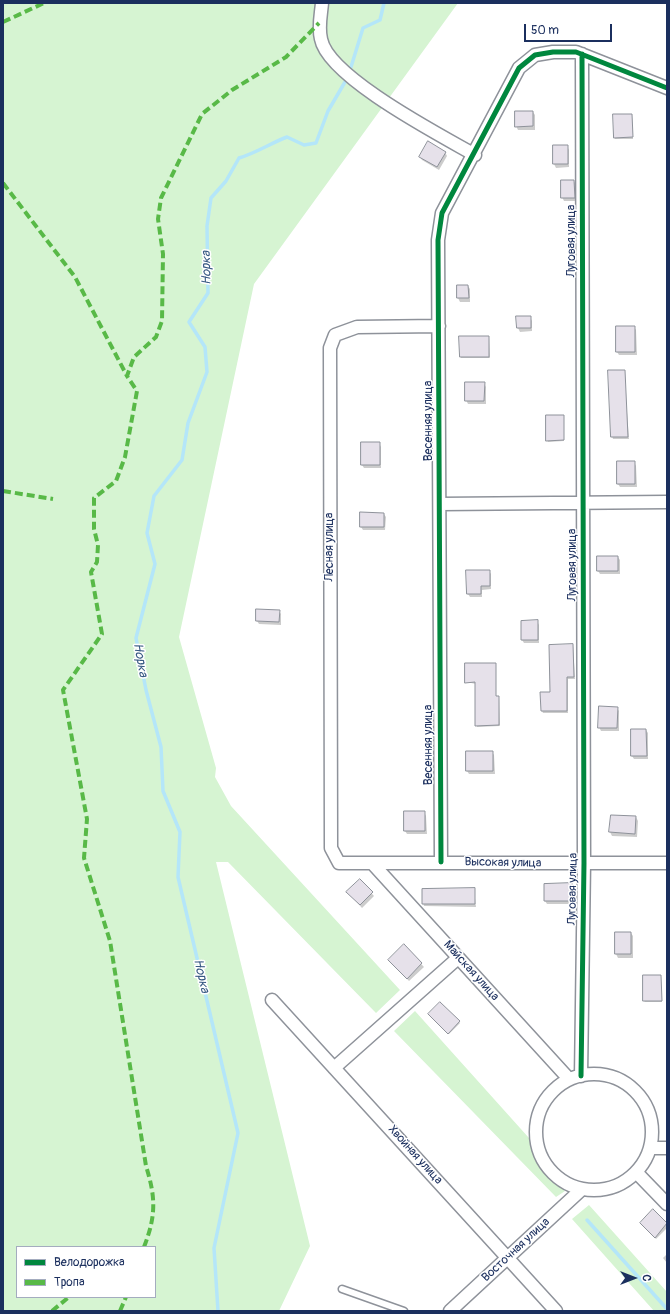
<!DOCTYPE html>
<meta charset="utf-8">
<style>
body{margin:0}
#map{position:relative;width:670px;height:1314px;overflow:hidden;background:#fff;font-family:Pangolin,sans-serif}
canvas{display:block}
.frame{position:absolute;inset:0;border:4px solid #1b2f5e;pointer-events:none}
.legend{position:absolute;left:16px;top:1246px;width:140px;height:52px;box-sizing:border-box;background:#fff;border:1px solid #a4acbf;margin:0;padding:5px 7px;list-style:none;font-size:12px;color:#1b2f5e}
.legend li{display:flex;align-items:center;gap:8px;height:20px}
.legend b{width:20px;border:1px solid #a4acbf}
.north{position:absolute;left:614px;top:1258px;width:40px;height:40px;-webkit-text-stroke:3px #fff;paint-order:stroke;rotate:90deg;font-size:11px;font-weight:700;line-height:16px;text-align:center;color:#1b2f5e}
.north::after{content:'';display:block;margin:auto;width:14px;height:18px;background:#1b2f5e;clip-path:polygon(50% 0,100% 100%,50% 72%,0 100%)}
.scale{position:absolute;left:524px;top:24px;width:88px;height:18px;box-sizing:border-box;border:2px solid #1b2f5e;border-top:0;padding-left:5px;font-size:12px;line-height:14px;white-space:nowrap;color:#1b2f5e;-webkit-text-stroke:3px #fff;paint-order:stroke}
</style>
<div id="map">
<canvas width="670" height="1314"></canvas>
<div class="frame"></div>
<ul class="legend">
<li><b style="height:5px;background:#00873e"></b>Велодорожка</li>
<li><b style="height:5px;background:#58b947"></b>Тропа</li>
</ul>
<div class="north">С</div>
<div class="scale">50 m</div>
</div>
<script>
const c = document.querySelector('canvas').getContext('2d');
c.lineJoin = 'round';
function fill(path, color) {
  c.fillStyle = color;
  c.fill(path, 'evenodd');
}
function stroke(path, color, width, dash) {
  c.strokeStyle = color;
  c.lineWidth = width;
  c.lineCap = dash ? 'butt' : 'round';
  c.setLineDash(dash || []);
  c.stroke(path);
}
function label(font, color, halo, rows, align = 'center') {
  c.font = font + ' Pangolin,sans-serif';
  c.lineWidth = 3;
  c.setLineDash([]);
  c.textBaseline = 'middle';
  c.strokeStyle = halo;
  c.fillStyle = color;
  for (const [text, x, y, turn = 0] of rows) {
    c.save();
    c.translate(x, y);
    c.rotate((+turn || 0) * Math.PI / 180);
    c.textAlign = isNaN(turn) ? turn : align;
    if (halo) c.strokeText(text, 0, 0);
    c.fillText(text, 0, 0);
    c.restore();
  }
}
fill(new Path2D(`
 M3,3H458L254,284L179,637L216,768L215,777L231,806L400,990L376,1013L228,862H216L310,1246L279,1311H3ZM17,1247H155V1297H17Z
 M415,1011L529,1138C538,1164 545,1173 565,1191L556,1197L394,1031Z
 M589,1205L667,1292V1311H654L572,1219Z`), '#d6f4d2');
fill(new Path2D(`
 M533,112L535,115V130H518L516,126Z
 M632,115L633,139H615V137Z
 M554,146H567L569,150V167L556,168L554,164Z
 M445,152L447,156L439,170L422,160L420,157Z
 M574,181L576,185V201H564L562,197Z
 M458,286H468L470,289V302H460L458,298Z
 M517,317H530L532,321V331L520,332L518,328Z
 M634,327L636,330L637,355H619L617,352Z
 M460,337H489L490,358H461Z
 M624,371L629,439H613L612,436Z
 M484,383L486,387V404H468L466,400Z
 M564,417V441L548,442L547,440Z
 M379,443L381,447V468H364L362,465Z
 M634,462L636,466L637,487H620L618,484Z
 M384,514L386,517L385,530H363L361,527Z
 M618,557L620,560V574H600L598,571Z
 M489,571L491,574V589L482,590V597H470L468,594Z
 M279,611L281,614V625L259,624L257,621Z
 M537,621L539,625V643H524L522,640Z
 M573,645L575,679H568V713H543L542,711Z
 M495,664L496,697L499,698L500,726L477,727L476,684L466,682Z
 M617,708L619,711V731H601L599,727Z
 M646,730L648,733V759H634L632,756Z
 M492,752L494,755L495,774H469L467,771Z
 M424,812L426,816L427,834H407L405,831Z
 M636,817L638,821L637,837L612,836L610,832Z
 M360,880L374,896L362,908L348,892Z
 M571,884L573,888L574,904H547L545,901V885Z
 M474,889L476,907L424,906L423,903Z
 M616,933H631L633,936V958H618L616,954Z
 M404,946L424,967L409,981L389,960Z
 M661,976L662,1002H645L644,1001Z
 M430,1015L459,1022L460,1023L449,1034Z
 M653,1211L667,1225V1228L656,1239L642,1224Z
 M667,1254V1263L663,1258Z`), '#0003');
stroke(new Path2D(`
 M351,67L363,28L380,20L384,3
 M587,1220L667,1309
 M218,1311L214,1248L238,1133L178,877L180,832L163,791L161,747L146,690L136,638L155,564L147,533L154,496L182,460L188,423L207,372L205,347L189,322L208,293L207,226L211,198L226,181L239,158C256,153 271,143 287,137L304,145L316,143L328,111L345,82`), '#b4e6f9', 3.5);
const building = new Path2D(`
 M515,111H533V126L515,127Z
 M613,114H632L633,137L614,138Z
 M428,141L446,152L437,167L419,157Z
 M553,145H568V164H553Z
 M561,180H574L575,198H561Z
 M457,285H468L469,298H457Z
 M516,316H531V328H517Z
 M616,326H635V352H616Z
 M459,336H489V357H460Z
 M608,370H625L628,437H611Z
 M465,382H485L484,401H465Z
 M546,415H564V440L546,441Z
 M361,442H380V465H361Z
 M617,461H635V484H617Z
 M360,512L384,513V527H360Z
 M597,556H618V571H597Z
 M466,570H490V586H481V594H467Z
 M256,609L280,610L279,622L256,621Z
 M538,620V640H521V621Z
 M573,644L574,677H567V711H541L540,692H550L549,645Z
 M465,663H496V696H499V725L475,726V682L465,683Z
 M599,706L618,707L617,728H598Z
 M631,729H646L647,756H631Z
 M466,751H493V771H466Z
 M404,811H425V831H404Z
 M611,815L636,816L635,834L609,832Z
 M360,879L373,892L360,905L346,892Z
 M572,883V901H544V884Z
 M475,888V904H422V889Z
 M615,932H631V954H615Z
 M404,944L422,963L407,979L388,960Z
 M643,975H661L662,1001H643Z
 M440,1002L460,1021L448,1034L428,1014Z
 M653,1209L667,1223L655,1238L640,1223Z`);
fill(building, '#e6e1ea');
stroke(building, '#8e929a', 1);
const service = new Path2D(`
 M342,1289L404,1311`);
const minor = new Path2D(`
 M322,3C321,15 318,27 321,39C328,77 440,135 475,155
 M439,326L357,327L335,335L330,348L331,848L339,863H667
 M440,504L667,502
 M441,862L438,240L442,213L519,68L535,55L553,52H576L667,88
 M372,863L569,1079
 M272,1000L556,1311
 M334,1068L458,958
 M536 1132a58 58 0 1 1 116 0a58 58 0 1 1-116 0Z
 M581,1076L584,863L582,54
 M650,1148H667
 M636,1172L667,1204
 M450,1311L582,1189`);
stroke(service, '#8e929a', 9);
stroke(minor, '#8e929a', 15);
stroke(service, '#fff', 6);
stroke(minor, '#fff', 12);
stroke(new Path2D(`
 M3,22L44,3
 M3,183L75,277L127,376
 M3,491L53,499
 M144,1247C156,1216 156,1198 146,1166L110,941L84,858L87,819L63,690L102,634L91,572L97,562L98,545L94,529V498L116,481L125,457L137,391L127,376L134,357L156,337L162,321L163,254L158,219L161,198L202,114L232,90L286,57L319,23
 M52,1311L69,1297
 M120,1311L126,1297`), '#58b947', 4, [8, 4]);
stroke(new Path2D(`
 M441,862L438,240L442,213L519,68L535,55L553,52H576L667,88
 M581,1076L584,863L582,54`), '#00873e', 5);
label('12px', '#1b2f5e', '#fff', [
 ["Луговая улица",572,241,-90],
 ["Весенняя улица",429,421,-90],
 ["Лесная улица",330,547,-90],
 ["Луговая улица",573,565,-90],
 ["Весенняя улица",429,745,-90],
 ["Высокая улица",503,863,1],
 ["Луговая улица",573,889,-89],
 ["Майская улица",471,971,48],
 ["Хвойная улица",415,1155,48],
 ["Восточная улица",516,1250,-43]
]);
label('italic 13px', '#395a84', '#fff', [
 ["Норка",207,268,-91],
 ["Норка",140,660,80],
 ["Норка",201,976,77]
]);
</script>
